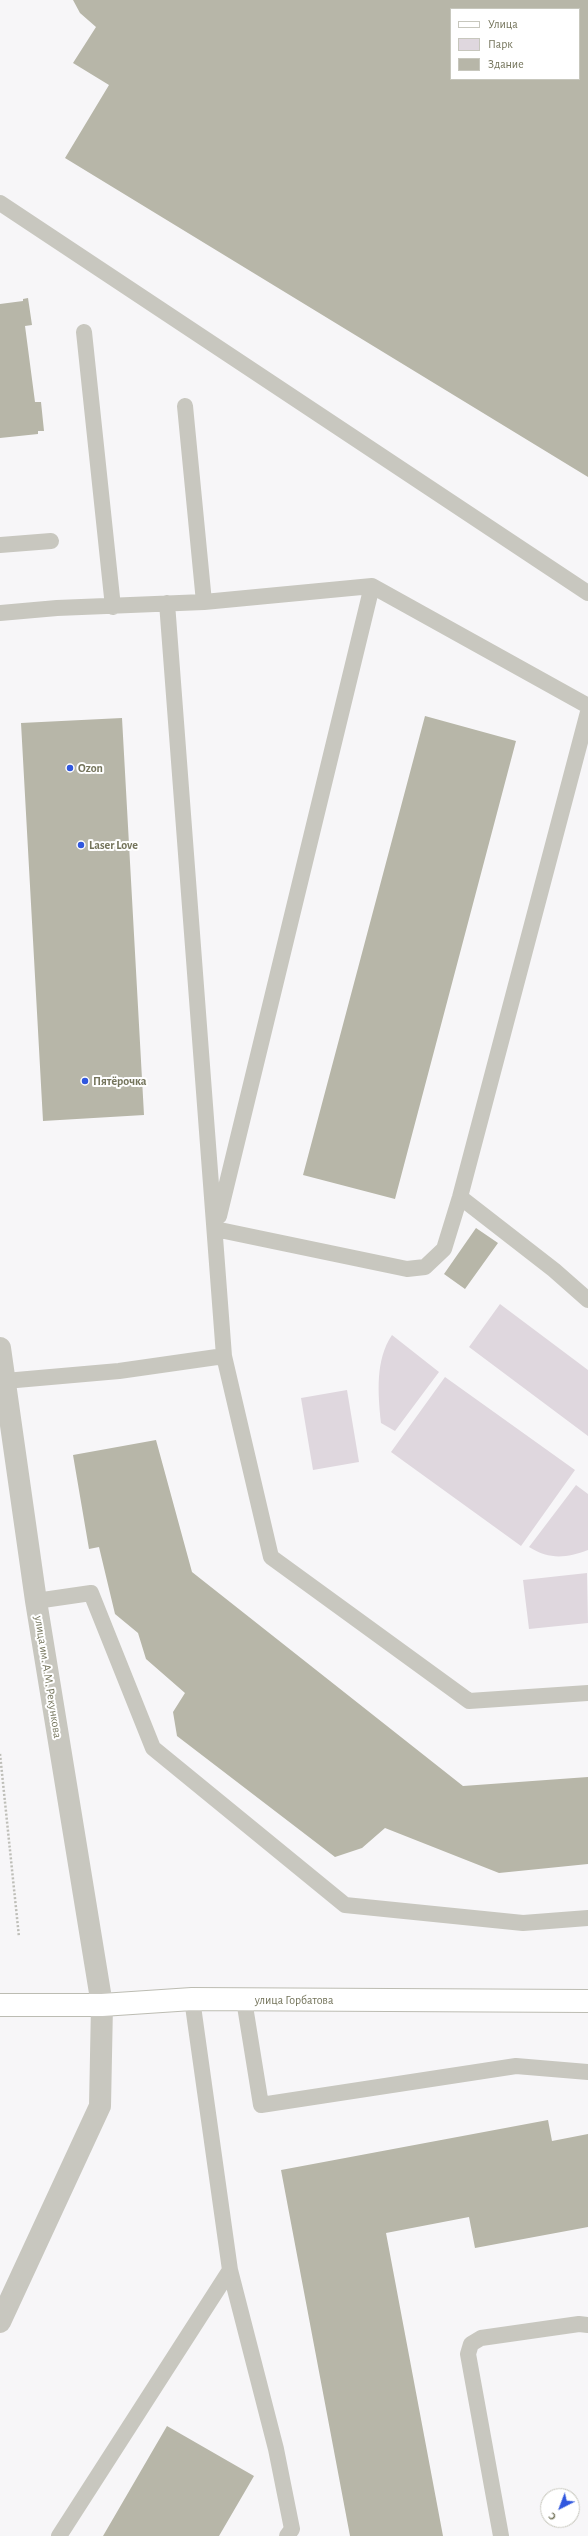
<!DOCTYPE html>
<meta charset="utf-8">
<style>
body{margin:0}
#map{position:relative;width:588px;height:2536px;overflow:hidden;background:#f7f6f8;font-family:"Alegreya Sans",sans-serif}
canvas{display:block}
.legend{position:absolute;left:450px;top:8px;width:130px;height:72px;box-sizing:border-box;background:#fff;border:1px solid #c7c7bd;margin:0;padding:5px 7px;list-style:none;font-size:12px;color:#74745b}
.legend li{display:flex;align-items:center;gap:8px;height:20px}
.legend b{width:20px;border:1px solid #c7c7bd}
.north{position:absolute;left:540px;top:2488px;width:40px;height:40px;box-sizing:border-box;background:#fff;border:1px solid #c7c7bd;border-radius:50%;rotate:222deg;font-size:11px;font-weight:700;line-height:16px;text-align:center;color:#74745b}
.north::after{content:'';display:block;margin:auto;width:14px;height:18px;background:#3057de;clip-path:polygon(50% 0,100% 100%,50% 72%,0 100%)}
</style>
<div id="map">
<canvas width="588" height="2536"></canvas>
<ul class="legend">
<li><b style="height:5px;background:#fff"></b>Улица</li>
<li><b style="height:11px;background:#dfd7de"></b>Парк</li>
<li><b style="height:11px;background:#b7b6a8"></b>Здание</li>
</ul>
<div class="north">С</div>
</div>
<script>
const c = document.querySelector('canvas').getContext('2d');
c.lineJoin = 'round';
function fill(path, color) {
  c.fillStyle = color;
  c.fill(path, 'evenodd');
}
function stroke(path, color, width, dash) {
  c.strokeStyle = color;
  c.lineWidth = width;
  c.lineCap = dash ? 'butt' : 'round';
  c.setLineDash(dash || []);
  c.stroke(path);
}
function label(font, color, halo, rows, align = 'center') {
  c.font = font + ' "Alegreya Sans",sans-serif';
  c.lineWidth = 4;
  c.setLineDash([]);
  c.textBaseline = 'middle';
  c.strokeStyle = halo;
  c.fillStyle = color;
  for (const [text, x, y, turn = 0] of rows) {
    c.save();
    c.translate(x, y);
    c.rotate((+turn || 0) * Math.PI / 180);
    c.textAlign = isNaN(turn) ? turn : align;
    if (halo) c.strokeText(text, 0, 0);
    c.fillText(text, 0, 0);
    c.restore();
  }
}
fill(new Path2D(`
 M500,1304L588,1370V1436L469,1347Z
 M392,1335L439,1372L395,1431L381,1423C378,1394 375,1360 392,1335Z
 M445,1377L575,1470L521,1546L391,1452Z
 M347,1390L359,1462L313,1470L301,1398Z
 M576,1485L588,1494V1550C566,1558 550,1560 529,1547Z
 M587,1573L588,1623L529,1629L523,1580Z`), '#dfd7de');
fill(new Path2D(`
 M73,0H588V477L65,158L109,85L73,63L96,27L80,13ZM451,9H579V79H451Z
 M28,298L32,325L25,326L35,402H41L44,431H38V434L0,438V304L23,301V299Z
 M425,716L516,741L395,1199L303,1175Z
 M122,718L144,1115L43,1121L21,723Z
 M476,1228L498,1243L465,1289L444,1274Z
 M156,1440L192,1572L463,1786L588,1777V1864L499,1873L385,1828L362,1848L335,1857L177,1736L173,1712L185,1693L146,1659L138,1633L115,1614L99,1547L89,1549L73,1455Z
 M548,2120L552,2141L588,2134V2227L475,2248L469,2217L386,2233L443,2536H350L281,2170Z
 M167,2426L254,2476L219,2536H103Z`), '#b7b6a8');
const secondary = new Path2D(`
 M0,2005H102L192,1999L588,2001`);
stroke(secondary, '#bcbcb2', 24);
stroke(new Path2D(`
 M0,1754L19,1937`), '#bebeb8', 2.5, [2, 2]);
stroke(new Path2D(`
 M0,203L588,593
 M84,332L113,607
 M185,406L204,602
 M0,545L51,541
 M167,603L224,1356
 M0,613L57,608L204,602L372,586L588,706
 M460,1197L554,1270L588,1300
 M219,1216L372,586
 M215,1229L407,1269L425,1267L444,1249L460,1197L588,712
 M5,1381L119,1371L224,1356L271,1557L469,1701L588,1693
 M36,1601L91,1593L153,1748L345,1905L523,1923L588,1918
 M192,1999L230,2270L276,2449L292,2529L287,2536
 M244,2000L261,2105L516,2066L588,2072
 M59,2536L230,2270
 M501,2536L468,2354L471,2344L481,2338L579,2324L588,2325`), '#c8c7bf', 16);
stroke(new Path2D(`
 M0,1348L36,1601L102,2005L100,2106L0,2322`), '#c8c7bf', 22);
stroke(secondary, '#fff', 22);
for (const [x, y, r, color] of [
 [70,768,4,"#3057de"],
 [81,845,4,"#3057de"],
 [85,1081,4,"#3057de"]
]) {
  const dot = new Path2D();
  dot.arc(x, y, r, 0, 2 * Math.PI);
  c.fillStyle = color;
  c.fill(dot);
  stroke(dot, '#fff', 1.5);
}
label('bold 12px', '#74745b', '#fff', [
 ["Ozon",78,768],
 ["Laser Love",89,845],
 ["Пятёрочка",93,1081]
], 'left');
label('12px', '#74745b', '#fff', [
 ["улица им. А.М. Рекункова",48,1677,81],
 ["улица Горбатова",294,2000]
]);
</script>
